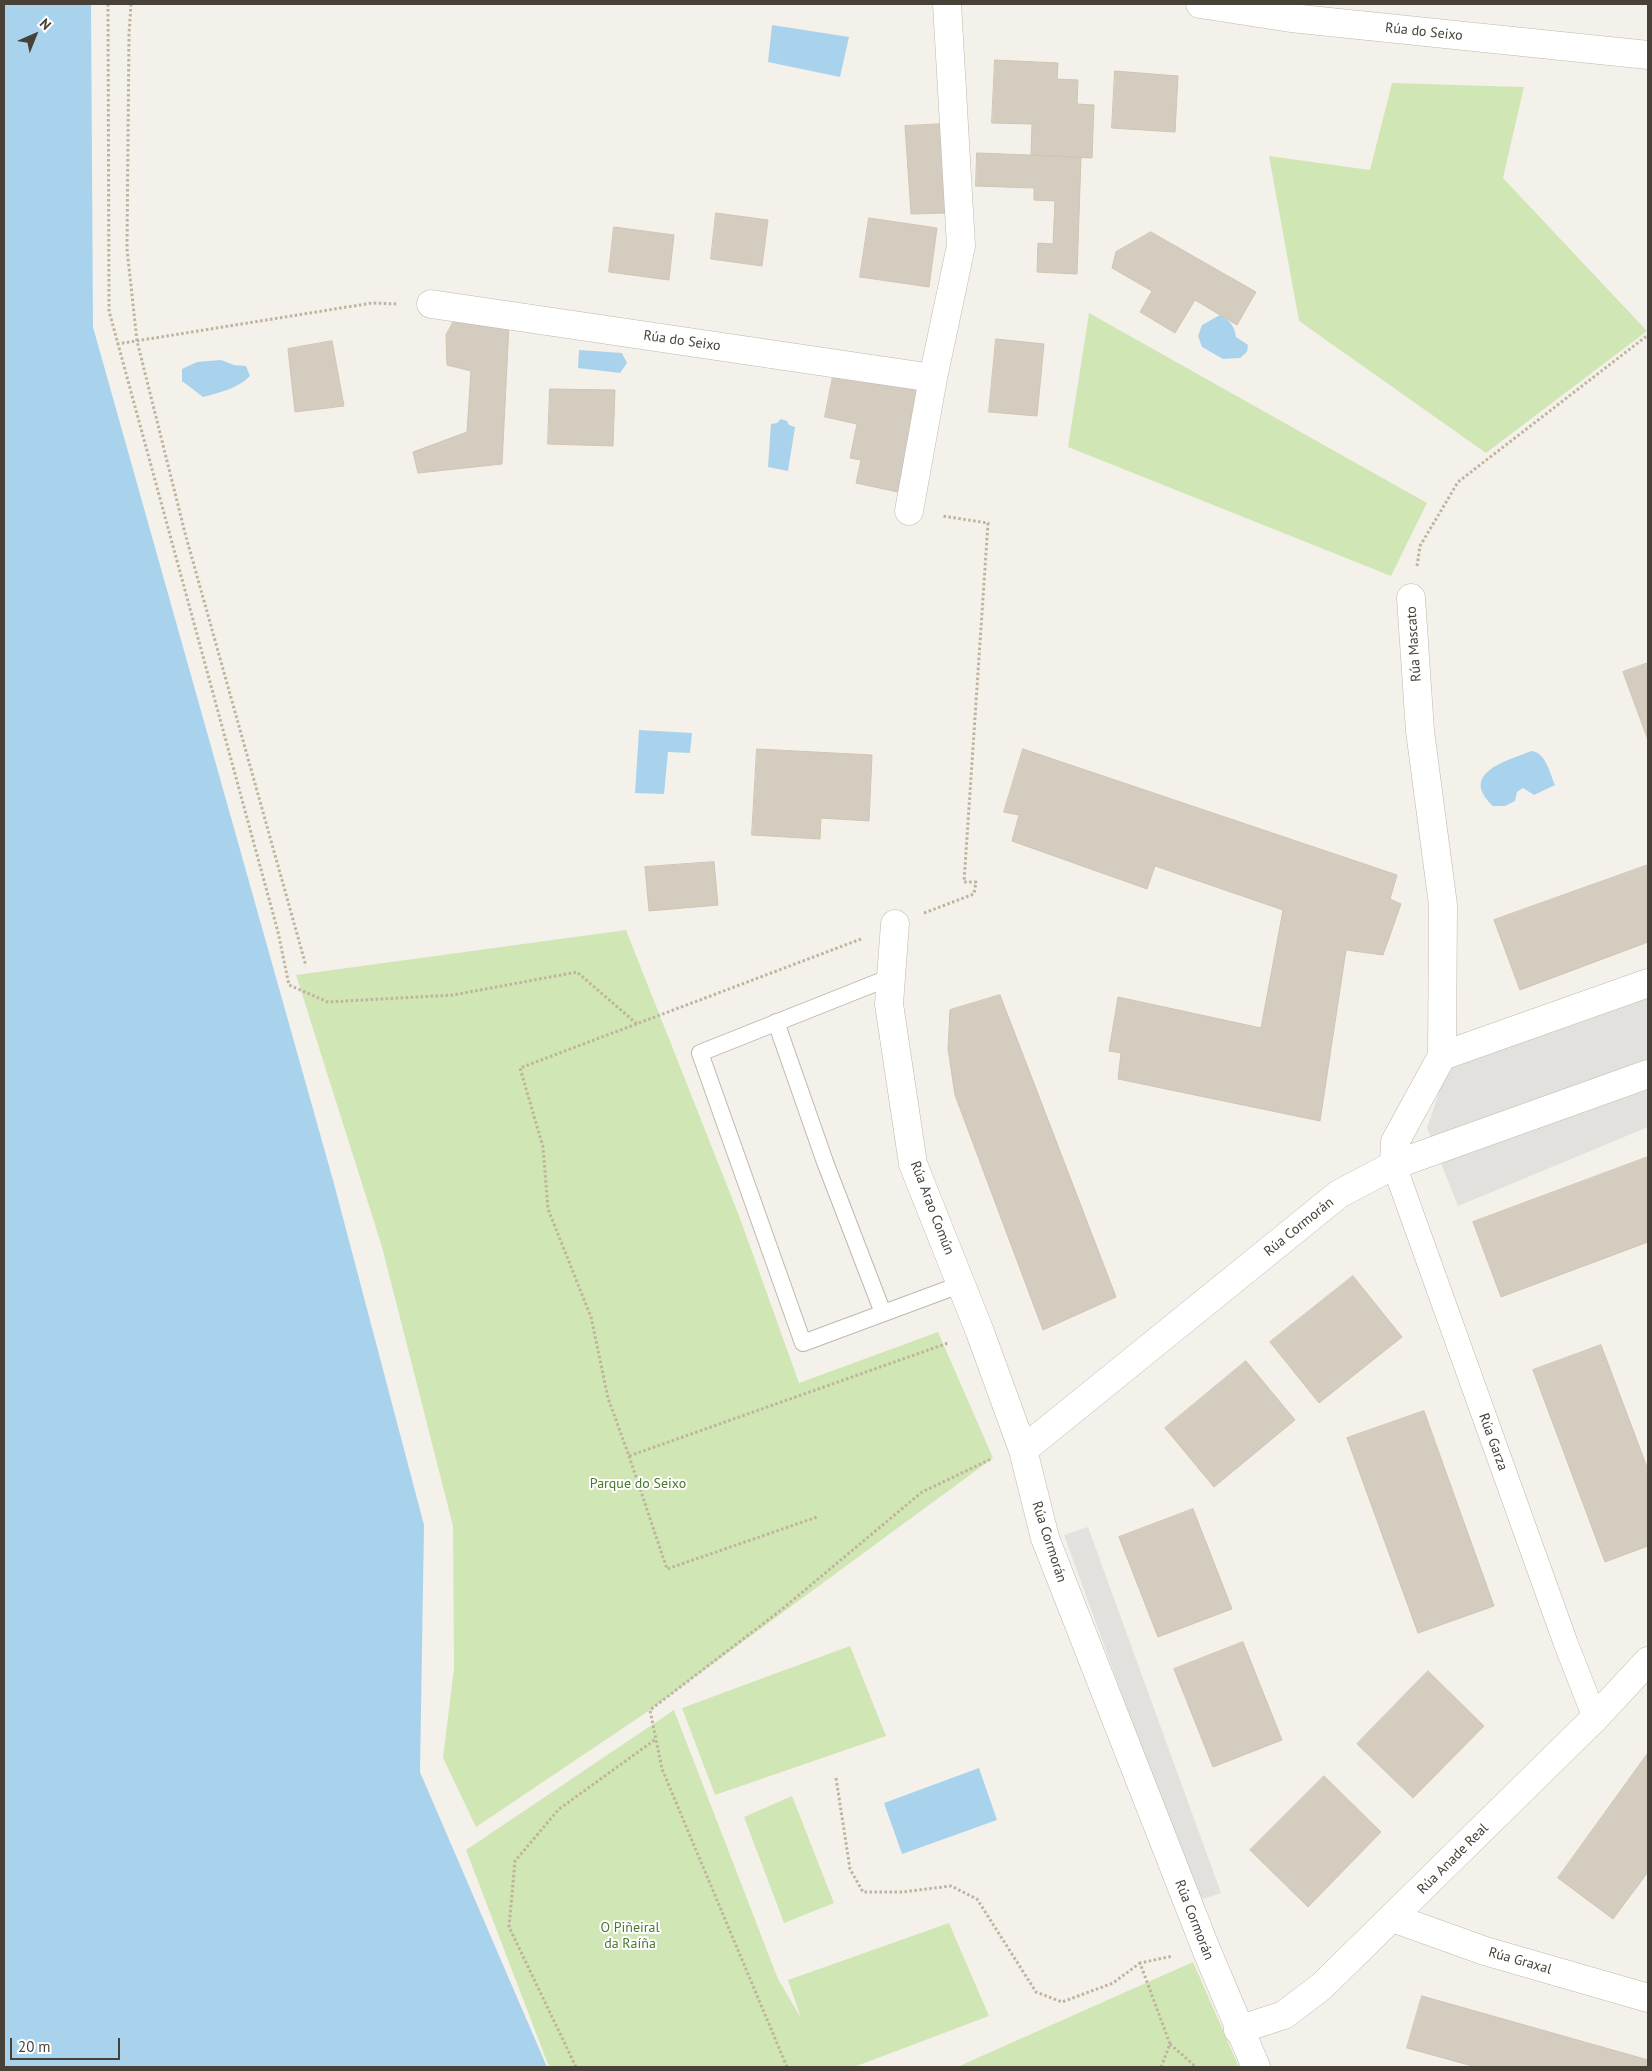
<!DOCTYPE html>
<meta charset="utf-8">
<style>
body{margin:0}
#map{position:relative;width:1652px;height:2071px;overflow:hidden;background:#f4f1ea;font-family:"PT Sans",sans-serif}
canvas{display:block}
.frame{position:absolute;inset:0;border:5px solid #484138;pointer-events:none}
.north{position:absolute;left:10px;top:10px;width:50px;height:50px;-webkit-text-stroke:4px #fff;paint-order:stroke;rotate:44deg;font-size:14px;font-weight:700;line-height:20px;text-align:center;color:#484138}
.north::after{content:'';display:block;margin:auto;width:18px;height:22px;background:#484138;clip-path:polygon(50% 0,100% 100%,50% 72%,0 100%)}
.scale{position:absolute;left:10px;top:2038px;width:110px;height:22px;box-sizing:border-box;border:2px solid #484138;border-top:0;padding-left:6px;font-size:15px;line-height:18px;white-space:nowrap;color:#484138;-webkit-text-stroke:4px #fff;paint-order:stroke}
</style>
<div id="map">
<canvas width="1652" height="2071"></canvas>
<div class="frame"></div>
<div class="north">N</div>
<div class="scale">20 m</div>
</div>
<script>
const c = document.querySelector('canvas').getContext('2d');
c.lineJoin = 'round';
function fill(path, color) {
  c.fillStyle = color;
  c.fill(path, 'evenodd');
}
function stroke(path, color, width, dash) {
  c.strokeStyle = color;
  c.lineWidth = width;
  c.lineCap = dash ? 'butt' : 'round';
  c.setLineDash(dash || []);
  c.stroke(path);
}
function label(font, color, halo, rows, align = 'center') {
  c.font = font + ' "PT Sans",sans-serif';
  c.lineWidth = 4;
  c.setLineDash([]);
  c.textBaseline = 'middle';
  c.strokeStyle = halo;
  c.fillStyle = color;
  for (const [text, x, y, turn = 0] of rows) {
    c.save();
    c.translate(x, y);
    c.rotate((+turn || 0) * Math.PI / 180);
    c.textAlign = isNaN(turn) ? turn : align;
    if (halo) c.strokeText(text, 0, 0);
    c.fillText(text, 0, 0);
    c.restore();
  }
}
fill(new Path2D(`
 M1392,83L1524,87L1503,178L1647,331L1486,453L1299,321L1269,156L1370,170Z
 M1089,313L1427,503L1391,576L1068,447Z
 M626,930L741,1221L799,1383L938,1332L993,1458L650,1710L476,1827L443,1758L454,1668L453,1526L382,1247L296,975Z
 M850,1646L886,1736L715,1795L682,1708Z
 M674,1710L778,1979L801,2018L788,1980L949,1923L989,2016L854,2067H549L466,1850Z
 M792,1796L834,1903L784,1923L744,1817Z
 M1193,1962L1239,2067H957Z`), '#d1e6b5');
fill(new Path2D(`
 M1648,993V1127L1458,1206L1427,1128L1448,1065Z
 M1088,1527L1221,1893L1197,1901L1064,1535Z`), '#e3e1de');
fill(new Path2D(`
 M4,4H91L93,327L333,1180L424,1525L420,1772L547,2067H4Z
 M772,25L849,37L840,77L768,62Z
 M1220,315C1230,321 1234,325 1236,337L1248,345L1247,352L1240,358L1223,359L1202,347L1198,336L1202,325Z
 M579,350L622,353L627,363L620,373L578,368Z
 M221,360L234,365L246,366L250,376C237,389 221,392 203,397L182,381V369L197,362Z
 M781,419L787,421L789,425L795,427L788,471L768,467L771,424L777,423Z
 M639,730L692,733L690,753L668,752L664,794L635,793Z
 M1531,751C1546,752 1550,774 1555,785L1534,795L1523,788L1517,792L1515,801L1505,806H1493C1458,773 1507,761 1531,751Z
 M979,1768L997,1820L902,1854L884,1803Z`), '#a9d3ed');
const building = new Path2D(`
 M995,60L1058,63L1057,79L1078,80L1077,104L1094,105L1092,158L1031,155L1032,124L992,123Z
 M1115,71L1178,76L1175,132L1112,128Z
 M942,124L947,213L911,214L905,126Z
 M977,153L1081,157L1077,274L1037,272L1038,243L1053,244L1055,201L1034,200V188L976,186Z
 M716,213L768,220L762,266L711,259Z
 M869,218L937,228L929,287L860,277Z
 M614,227L674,235L669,280L609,272Z
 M1151,232L1256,292L1237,325L1195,300L1175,333L1140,312L1152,291L1112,268L1116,252Z
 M455,319L509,325L502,464L418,473L413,452L467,432L471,371L447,365L446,335Z
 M996,339L1044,344L1037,416L989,412Z
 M332,341L344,406L295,412L288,349Z
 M835,366L920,382L898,492L856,483L861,460L850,458L857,424L825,417Z
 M550,389L615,390L613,446L548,444Z
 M1648,663V740L1623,672Z
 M757,749L872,755L869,821L821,818L820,839L752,835Z
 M1023,749L1397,875L1390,899L1401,904L1383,955L1346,950L1320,1121L1118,1079L1121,1053L1109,1051L1118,997L1261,1028L1283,910L1155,866L1147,889L1012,841L1019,815L1004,812Z
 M714,862L718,905L649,911L645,867Z
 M1648,865V942L1520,990L1494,920Z
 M1000,995L1116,1297L1043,1330L955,1095L948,1049L950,1010Z
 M1648,1157V1242L1501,1297L1473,1222Z
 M1353,1276L1402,1337L1319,1403L1270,1342Z
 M1601,1345L1648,1470V1546L1605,1562L1533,1370Z
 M1246,1361L1295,1420L1214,1487L1165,1428Z
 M1424,1411L1494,1606L1418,1633L1347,1438Z
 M1193,1509L1232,1609L1158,1637L1119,1537Z
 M1243,1642L1282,1740L1213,1767L1174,1669Z
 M1428,1671L1484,1726L1413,1798L1357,1744Z
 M1648,1753V1872L1613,1919L1558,1878Z
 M1324,1776L1381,1832L1308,1907L1250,1850Z
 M1422,1996L1648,2060V2067H1476L1407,2048Z`);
fill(building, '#d5ccc0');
stroke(building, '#d0c4b3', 1);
const service = new Path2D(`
 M891,977L700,1053L803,1343L962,1284
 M776,1022L825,1162L883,1313`);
const pedestrian = new Path2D(`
 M1394,1165L1566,1644L1595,1718`);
const minor = new Path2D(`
 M1200,4L1291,18L1648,55
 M431,304L933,378
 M909,511L933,378L961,246L947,4
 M1411,598L1420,731L1443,905L1442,1056
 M895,924L889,1004L913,1164L980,1332L1023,1450L1045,1538L1206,1949L1256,2067
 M1394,1165L1395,1142L1442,1056L1648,983
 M1023,1450L1339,1194L1394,1165L1648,1074
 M1393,1918L1485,1951L1648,1998
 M1238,2030L1284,2015L1322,1986L1595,1718L1648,1661`);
stroke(service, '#bfb8ad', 18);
stroke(pedestrian, '#bfb8ad', 25);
stroke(minor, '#bfb8ad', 29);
stroke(new Path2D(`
 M108,4L109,311L278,932L289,985L328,1002L453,995L577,972L637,1024
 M131,4L129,34L127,249L137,341L185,533L306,966
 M117,344L372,303L398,304
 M1417,566L1420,546L1458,482L1648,335
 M924,913L974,894L976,882H964L988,523L942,516
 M861,939L520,1068L543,1147L548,1209L591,1317L608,1398L629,1456L948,1343
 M629,1456L667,1569L817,1517
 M836,1778L850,1869L863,1892H902L951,1886L977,1899L1036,1992L1062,2002L1113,1983L1140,1963
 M1170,2044L1196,2067
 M576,2067L509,1927L515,1861L559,1809L656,1739
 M787,2067L662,1769L650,1710L781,1610L922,1492L991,1459
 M1161,2067L1170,2044L1140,1963L1173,1956`), '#c0b39e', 3, [2.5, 2.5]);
stroke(service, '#fff', 16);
stroke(pedestrian, '#fff', 24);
stroke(minor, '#fff', 28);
label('14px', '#484138', '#fff', [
 ["Rúa do Seixo",1424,32,6],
 ["Rúa do Seixo",682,341,8],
 ["Rúa Mascato",1414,644,-94],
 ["Rúa Arao Común",932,1208,69],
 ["Rúa Cormorán",1299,1227,-39],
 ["Rúa Garza",1493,1442,70],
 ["Rúa Cormorán",1049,1542,72],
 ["Rúa Anade Real",1453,1859,-45],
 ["Rúa Cormorán",1194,1920,69],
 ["Rúa Graxal",1520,1961,16]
]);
label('14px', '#4b772d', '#fff', [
 ["Parque do Seixo",638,1484],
 ["O Piñeiral",630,1928],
 ["da Raíña",630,1944]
]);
</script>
